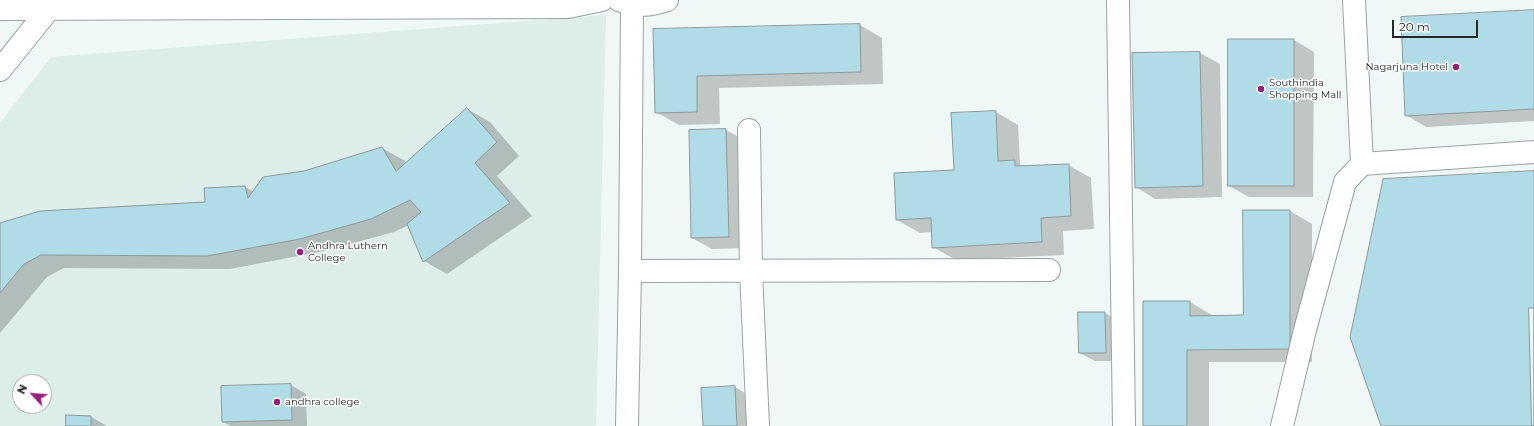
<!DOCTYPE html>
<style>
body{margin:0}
#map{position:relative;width:1534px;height:426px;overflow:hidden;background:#eff8f6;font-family:Montserrat,sans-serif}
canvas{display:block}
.north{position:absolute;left:12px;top:374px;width:40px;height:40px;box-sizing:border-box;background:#fff;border:1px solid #a8a9a9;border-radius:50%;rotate:296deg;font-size:11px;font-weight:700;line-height:16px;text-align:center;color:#252827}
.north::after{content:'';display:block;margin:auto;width:14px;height:18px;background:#97207b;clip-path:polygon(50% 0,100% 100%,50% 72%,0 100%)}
.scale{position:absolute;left:1392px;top:20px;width:86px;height:18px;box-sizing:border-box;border:2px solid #252827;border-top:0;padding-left:5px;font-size:12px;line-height:14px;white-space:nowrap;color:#252827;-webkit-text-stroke:3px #fff;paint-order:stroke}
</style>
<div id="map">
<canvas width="1534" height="426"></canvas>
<div class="north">N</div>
<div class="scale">20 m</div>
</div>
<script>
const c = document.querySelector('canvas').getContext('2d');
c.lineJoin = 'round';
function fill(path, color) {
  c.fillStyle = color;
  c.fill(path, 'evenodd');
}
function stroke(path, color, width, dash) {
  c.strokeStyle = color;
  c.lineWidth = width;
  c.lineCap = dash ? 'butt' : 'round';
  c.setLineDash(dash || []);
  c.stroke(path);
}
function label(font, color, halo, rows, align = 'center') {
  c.font = font + ' Montserrat,sans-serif';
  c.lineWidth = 3;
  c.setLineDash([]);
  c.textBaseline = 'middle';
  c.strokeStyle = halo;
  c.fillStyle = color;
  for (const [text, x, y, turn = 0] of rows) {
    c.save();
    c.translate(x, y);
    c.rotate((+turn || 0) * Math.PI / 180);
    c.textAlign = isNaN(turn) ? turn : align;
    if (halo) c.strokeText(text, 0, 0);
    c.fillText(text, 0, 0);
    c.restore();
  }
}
fill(new Path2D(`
 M606,15L596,426H0V123L51,57ZM20,382H44V406H20Z`), '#dcedea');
fill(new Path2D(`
 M1534,11V121L1426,127L1406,115Z
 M860,25L882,38L883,84L719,88L720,124L679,125L656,112L654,30Z
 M1294,40L1314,52L1313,197H1249L1229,186Z
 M1200,53L1220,64L1222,197L1155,199L1136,187L1133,54Z
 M467,109L490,122L519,156L497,176L532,216L447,274L424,261L409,225L394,232L324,251L230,269L64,268L47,277L0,333V224L206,203L245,187L254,192L304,172L382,148L405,161L406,163Z
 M996,112L1018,125L1020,164L1025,167L1068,165L1091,178L1094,229L1063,231L1064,255L956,260L933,247L932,232L920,233L897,220L955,171Z
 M726,130L746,141L749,248L712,249L692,238L690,131Z
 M1290,211L1312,224V362H1209V426H1144L1190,302L1212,315V316H1244Z
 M1079,313H1105L1120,321L1121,361H1095L1080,353Z
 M291,385L306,394L307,426H231L223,422Z
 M735,387L750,396L751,426H704Z
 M67,416L91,417L107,426H67Z`), '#0003');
const building = new Path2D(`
 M1534,10V109L1405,116L1401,17Z
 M860,24L861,72L697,76V112L655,113L653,29Z
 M1228,39H1294V186H1228Z
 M1200,52L1203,186L1135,188L1132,53Z
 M467,108L497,142L475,163L510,203L423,262L407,224L421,212L410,200L371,219L300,239L207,256L41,255L24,264L0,293V223L40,211L205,202L204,188L245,186L248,198L263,177L304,171L382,147L396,171Z
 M996,111L998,161L1015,160V166L1069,164L1071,216L1041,218L1042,242L932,248L931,218L896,220L894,173L954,170L951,113Z
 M726,129L729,237L691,238L689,130Z
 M1534,171V426H1381L1350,337L1383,179Z
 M1243,210H1290V349L1187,350V426H1143V301H1190V316L1243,315Z
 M1529,308H1534V426H1532Z
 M1078,312H1105L1106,353H1079Z
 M291,384L292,420L222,422L221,386Z
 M735,386L737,426H703L701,388Z
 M66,415L91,416V426H66Z`);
fill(building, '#afdce7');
stroke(building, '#90989a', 1);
const minor = new Path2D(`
 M1118,0L1124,426
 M0,70L49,9
 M749,130L751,272L758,426
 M1362,164L1534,152
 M630,271L1049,270
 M627,426L630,271L632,5
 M1282,426L1305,330L1345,182L1362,164L1354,0`);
const major = new Path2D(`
 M619,0C637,7 649,6 667,0
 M0,9L568,7L602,0`);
stroke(minor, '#9ba2a1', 24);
stroke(major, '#9ba2a1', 24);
stroke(minor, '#fff', 22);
stroke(major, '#fff', 22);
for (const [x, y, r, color] of [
 [1456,67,4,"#97207b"],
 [1261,89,4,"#97207b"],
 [300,252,4,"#97207b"],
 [277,402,4,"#97207b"]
]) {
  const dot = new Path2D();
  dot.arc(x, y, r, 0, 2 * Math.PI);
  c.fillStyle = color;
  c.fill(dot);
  stroke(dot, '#fff', 1.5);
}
label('10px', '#252827', '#fff', [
 ["Nagarjuna Hotel",1448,67,"right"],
 ["Southindia",1269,83],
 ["Shopping Mall",1269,95],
 ["Andhra Luthern",308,246],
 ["College",308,258],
 ["andhra college",285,402]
], 'left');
</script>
